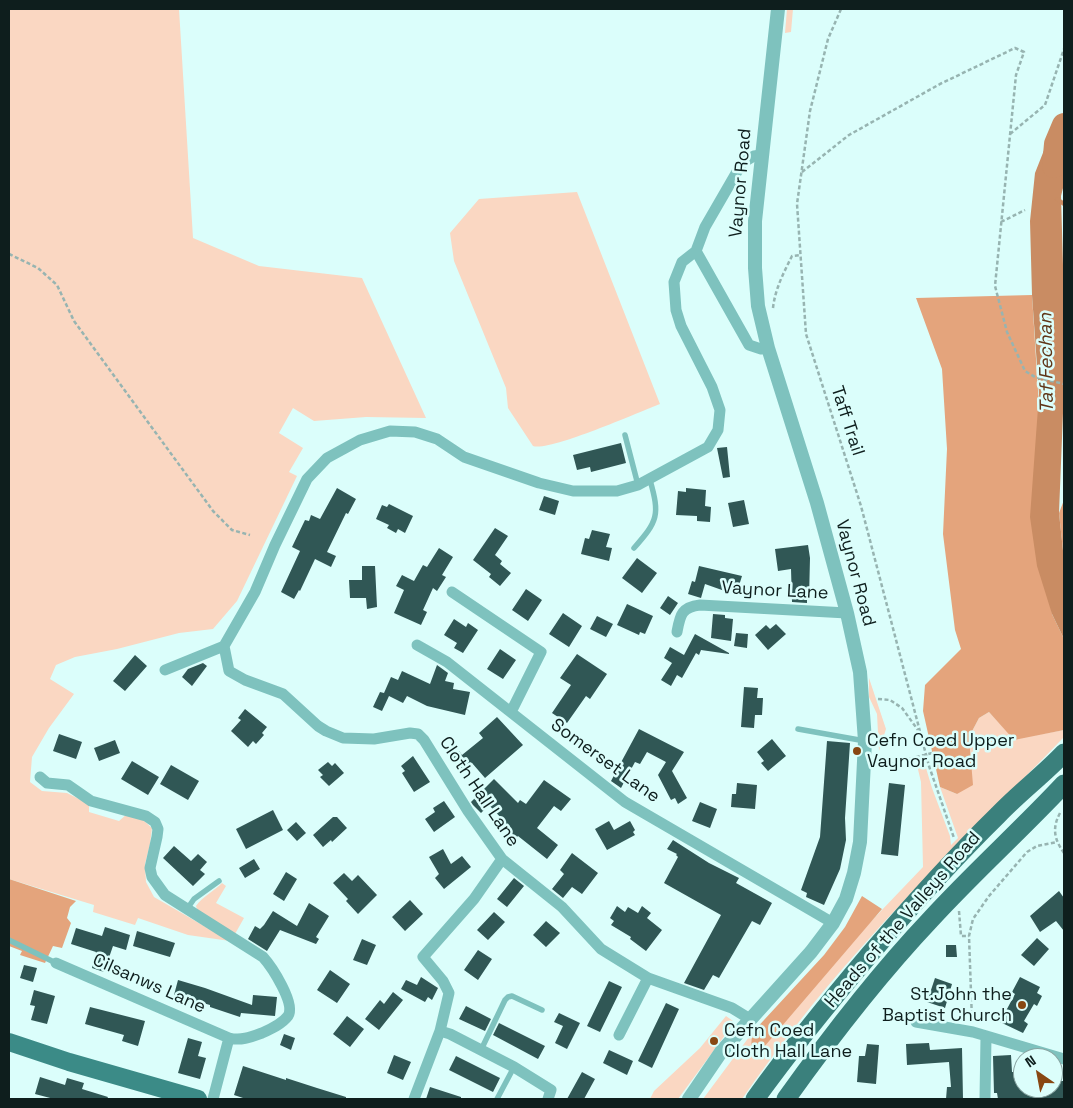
<!DOCTYPE html>
<style>
body{margin:0}
#map{position:relative;width:1073px;height:1108px;overflow:hidden;background:#dbfefb;font-family:"Space Grotesk",sans-serif}
canvas{display:block}
.frame{position:absolute;inset:0;border:10px solid #0e1e1d;pointer-events:none}
.north{position:absolute;left:1013px;top:1048px;width:50px;height:50px;box-sizing:border-box;background:#dbfefb;border:1px solid #89a4a2;border-radius:50%;rotate:327deg;font-size:14px;font-weight:700;line-height:20px;text-align:center;color:#0e1e1d}
.north::after{content:'';display:block;margin:auto;width:18px;height:22px;background:#884712;clip-path:polygon(50% 0,100% 100%,50% 72%,0 100%)}
</style>
<div id="map">
<canvas width="1073" height="1108"></canvas>
<div class="frame"></div>
<div class="north">N</div>
</div>
<script>
const c = document.querySelector('canvas').getContext('2d');
c.lineJoin = 'round';
function fill(path, color) {
  c.fillStyle = color;
  c.fill(path, 'evenodd');
}
function stroke(path, color, width, dash) {
  c.strokeStyle = color;
  c.lineWidth = width;
  c.lineCap = dash ? 'butt' : 'round';
  c.setLineDash(dash || []);
  c.stroke(path);
}
function label(font, color, halo, rows, align = 'center') {
  c.font = font + ' "Space Grotesk",sans-serif';
  c.lineWidth = 5;
  c.setLineDash([]);
  c.textBaseline = 'middle';
  c.strokeStyle = halo;
  c.fillStyle = color;
  for (const [text, x, y, turn = 0] of rows) {
    c.save();
    c.translate(x, y);
    c.rotate((+turn || 0) * Math.PI / 180);
    c.textAlign = isNaN(turn) ? turn : align;
    if (halo) c.strokeText(text, 0, 0);
    c.fillText(text, 0, 0);
    c.restore();
  }
}
fill(new Path2D(`
 M9,9H179L193,238L259,266L362,278L426,418L366,417L314,421L293,408L279,433L303,448L289,472L297,476L237,601L213,629L179,633L117,649L75,657L56,665L50,679L74,694L49,728L32,757L30,782L42,791L67,793L89,804V812L119,821L127,814L141,818L152,828L150,844L145,864L146,882L154,897L230,941L188,935L138,918L135,925L93,912L94,905L9,879Z
 M787,9H793L791,32L785,33Z
 M577,192L660,404C639,412 549,452 533,446L508,408L506,388L454,261L450,233L479,199Z
 M869,678L886,729L879,751L877,714L869,697Z
 M989,712L1014,739L1064,730V737C996,808 924,876 859,950C817,997 778,1047 742,1099H703L752,1033L751,1047L923,867L921,782L916,761L923,758L932,788L950,836L951,845L958,838L940,787L957,794L971,758L969,737L979,718Z
 M222,883L226,886L216,903L244,918L235,934L198,912L196,906C202,897 214,891 222,883Z
 M726,1016L733,1021L731,1027L678,1099H650L654,1091L700,1048Z`), '#fad7c2');
fill(new Path2D(`
 M1032,295L1052,614L1064,639V730L1014,740L989,712L979,718L969,737L973,785L957,794L940,787L923,711L925,685L961,649L955,630L943,534L947,449L942,369L916,298Z
 M1064,500V560L1059,513Z
 M9,879L76,901L70,907L67,918L71,923L62,948L53,946L45,963L20,955L22,951L9,946Z
 M862,896L882,909L758,1054L751,1047L752,1033L824,955L845,927Z`), '#e4a47c');
fill(new Path2D(`
 M1052,130L1064,140V184L1061,196L1064,300V388L1059,513L1064,560V639L1052,614L1037,566L1030,517L1039,394L1032,295L1030,221L1035,173Z`), '#c98c63');
stroke(new Path2D(`
 M1057,199L1064,204`), '#c98c63', 4);
stroke(new Path2D(`
 M1054,166L1056,144L1064,125`), '#c98c63', 24);
fill(new Path2D(`
 M621,443L626,463L591,472L590,467L577,470L573,455Z
 M727,447L730,477L723,478L717,448Z
 M337,488L356,499L348,514L346,513L327,552L336,556L331,567L315,559L300,591L299,590L294,599L281,592L300,551L292,547L305,520L309,521L311,515L320,519Z
 M686,488L706,490L705,506L711,507L710,522L697,521V516L676,515L678,491L686,492Z
 M544,496L559,501L555,515L539,510Z
 M744,500L749,524L733,527L728,503Z
 M389,504L413,516L405,533L398,529L396,533L387,528L389,525L376,519L382,505L387,507Z
 M495,528L508,536L495,555L502,561L500,564L511,573L500,586L489,577L491,574L473,560Z
 M592,530L610,534L606,547L612,548L609,561L581,554L585,538L589,539Z
 M808,545L810,558L809,599H807V603L792,602L791,569L778,571L775,549Z
 M439,548L453,557L442,575L446,577L437,591L433,588L423,610L427,612L421,625L394,613L404,590L396,586L402,575L414,581L423,565L427,567Z
 M637,558L657,573L642,593L622,578Z
 M362,566H375L377,607L367,609L366,598H350L349,580H362Z
 M699,566L742,576L736,595L705,584L701,598L688,594L692,581L695,582Z
 M526,589L542,600L528,621L512,610Z
 M668,596L678,603L670,615L660,608Z
 M627,604L653,616L645,634L640,632L639,635L617,625Z
 M563,613L582,626L569,647L549,634Z
 M713,614L725,615V618L733,619L731,641L711,638Z
 M597,616L613,624L606,637L590,629Z
 M454,619L466,627L468,623L478,630L463,653L454,648L457,643L444,635Z
 M776,624L786,634L768,650L755,635L766,625L770,629Z
 M736,633L748,634L747,648L734,646Z
 M695,634L729,653V654L701,650L699,655L696,653L682,678L677,675L671,686L661,680L672,663L664,658L670,647L684,655Z
 M500,649L516,660L503,679L487,669Z
 M577,654L607,674L590,699L586,696L567,723L552,713L571,685L560,678Z
 M135,655L147,666L125,691L113,681Z
 M203,663L207,666L192,686L182,677L188,669Z
 M437,665L448,673L445,681L454,683L453,689L470,692L465,715L427,706L407,696L403,703L389,696L382,711L373,707L380,692L384,693L391,677L398,680L402,671L430,684Z
 M744,687L758,688L757,698H763L762,715H755L754,728L741,727Z
 M245,709L267,727L262,733L264,735L256,744L253,741L248,747L231,731L241,720L238,718Z
 M497,717L523,745L485,778L472,763L461,772L451,758L459,751L462,755L483,738L479,733Z
 M639,729L684,752L672,771L687,798L678,804L675,798L671,800L658,775L666,762L647,752L640,764L635,762L621,788L611,781Z
 M59,734L82,742L76,759L53,751Z
 M772,739L786,756L768,771L761,763L764,761L757,752Z
 M115,740L120,753L99,761L94,748Z
 M827,741L850,743L845,818L846,840L840,869L824,905L806,897L807,893L801,890L820,837Z
 M413,756L430,782L414,792L402,773L405,771L401,766Z
 M132,761L159,777L148,795L121,779Z
 M328,762L332,766L335,763L344,773L329,786L320,777L323,775L318,770Z
 M171,765L199,781L188,800L160,784Z
 M494,779L518,803L520,800L526,804L544,780L571,799L561,811L554,806L537,828L558,845L547,859L518,836L516,838L500,824L503,820L489,805L481,813L473,805L471,802Z
 M737,783L757,785L755,809L731,807L732,794H736Z
 M889,783L905,785L898,856L881,854Z
 M444,801L455,817L434,832L425,819L435,812L433,808Z
 M700,802L717,809L710,828L692,821Z
 M273,810L283,830L246,849L236,829Z
 M333,817H337L347,828L332,842L331,840L323,847L313,835Z
 M609,821L614,830L630,821L635,830L633,832L635,835L607,850L595,829Z
 M296,822L306,833L297,841L287,830Z
 M673,840L709,863L739,878L736,883L772,903L760,925L752,921L719,978L713,975L704,990L684,983L721,915L664,883L678,857L676,855L677,854L667,849Z
 M174,846L191,861L198,854L207,862L200,870L205,874L193,886L163,858Z
 M443,849L451,864L462,856L471,867L444,889L435,878L439,874L429,857Z
 M572,853L598,873L582,894L572,887L563,898L552,889L564,874L560,870Z
 M254,859L260,869L245,878L239,868Z
 M286,872L297,879L284,901L273,894Z
 M344,873L352,881L358,875L377,895L358,914L346,901L348,899L333,883Z
 M514,878L524,886L507,907L497,899Z
 M1059,891L1064,898V931L1056,921L1040,932L1030,916Z
 M410,900L423,914L405,931L392,917Z
 M309,903L329,916L316,937L319,939L316,944L280,930L267,951L248,939L255,926L260,929L264,925L273,911L297,926Z
 M617,906L625,912L628,907L638,913L642,906L651,913L647,918L662,930L646,951L630,939L631,937L611,925L614,921L610,918Z
 M494,912L505,922L488,940L477,930Z
 M546,921L560,933L546,947L533,935Z
 M105,927L130,935L126,950L113,946L104,972L92,968L96,952L71,944L76,928L102,936Z
 M137,931L175,943L170,957L133,946Z
 M1037,938L1049,949L1034,966L1021,955Z
 M362,939L376,945L367,965L353,960Z
 M946,945H956L957,957H946Z
 M478,950L492,959L478,980L464,970Z
 M24,965L37,968L33,982L20,978Z
 M330,970L350,984L337,1003L317,990Z
 M421,977L438,988L432,1000L428,997L425,1002L401,989L406,980L417,985Z
 M1020,977L1040,987L1037,993L1042,996L1037,1006L1034,1004L1024,1021L1028,1024L1023,1033L1000,1022L1015,994L1012,992Z
 M935,978L952,984L945,1008L927,1002Z
 M178,980L205,988L252,1005L253,995L277,997L275,1016L241,1013L240,1017L210,1007V1005L174,995Z
 M609,981L622,987L600,1032L587,1026Z
 M34,990L55,996L47,1024L31,1020L35,1006L30,1005Z
 M393,992L403,1000L379,1030L365,1019L380,1000L384,1004Z
 M666,1003L679,1009L652,1068L638,1061Z
 M466,1006L491,1019L485,1031L459,1019Z
 M90,1007L145,1021L138,1046L122,1041L124,1035L85,1024Z
 M559,1013L580,1023L567,1049L555,1043L563,1026L554,1022Z
 M347,1016L364,1029L350,1047L333,1034Z
 M499,1023L545,1046L538,1059L493,1035Z
 M284,1034L295,1038L291,1050L280,1045Z
 M188,1038L202,1042L198,1056L206,1058L200,1079L178,1073Z
 M929,1043L930,1050L962,1048L963,1099H946L947,1087H951L949,1062L907,1065L906,1044Z
 M867,1044L879,1045L876,1084L857,1082L859,1056H865Z
 M609,1050L633,1061L627,1075L603,1063Z
 M394,1055L411,1062L403,1080L387,1073Z
 M1011,1055L1012,1072H1023V1088H1053V1081H1064V1099H998L997,1093H994L993,1056Z
 M456,1056L500,1078L493,1092L449,1070Z
 M243,1066L286,1080V1078L317,1088L346,1097V1099H246L234,1095Z
 M582,1072L595,1079L584,1099H567Z
 M40,1077L65,1085L67,1078L84,1083L82,1089L108,1097L107,1099H54L35,1094Z
 M430,1087L461,1097V1099H426Z`), '#305755');
stroke(new Path2D(`
 M841,9L828,39L810,111L797,204L806,334L861,506L929,766L954,838
 M1010,134L1045,105L1064,49
 M802,172L849,135L940,84L1015,48L1024,52L1016,75L995,286L1007,332L1025,371L1035,377L1064,384
 M1001,222L1025,210
 M9,254L38,268L57,285L74,321L213,511L232,530L250,535
 M773,308C775,289 784,272 792,256L801,255
 M878,699L890,700L902,708L918,730
 M878,767L932,753
 M1060,813C1052,828 1054,839 1064,853
 M959,911L961,936H969
 M972,1021L969,936L973,919L989,896L1027,852L1037,846L1057,842`), '#97b4b1', 2.5, [4, 2.5]);
stroke(new Path2D(`
 M625,435L638,485
 M634,548C658,521 660,515 650,480
 M798,729L865,741
 M187,909L194,899L219,881
 M9,940L56,963
 M481,1050L505,1000L508,997L512,996L542,1010
 M497,1099L514,1067`), '#7ec2be', 5.5);
stroke(new Path2D(`
 M696,251L749,345L761,349L768,348
 M452,592L541,652L511,712
 M677,632C680,616 681,607 700,605L847,613
 M417,645L447,662L625,802L833,923
 M165,670L224,646
 M40,777L47,783L68,785L91,801L146,816L155,822L158,829L157,837L150,868L152,877L165,895L263,957C272,967 296,1004 288,1016C282,1024 271,1029 262,1033C251,1037 241,1041 229,1038L213,1099
 M56,963L229,1038
 M750,1019L732,1008L648,978L601,949L562,907L502,859L468,811L424,740L418,734L410,733L374,739L343,738L326,731L318,726L283,694L245,680L229,671L224,646L255,592L275,545L307,479L327,458L360,440L390,431L415,432L437,439L464,457L539,483L573,491H617L638,485L708,447L718,430L720,410L712,387L681,326L676,310L674,282L682,262L696,251L705,227L742,163L754,156L761,155
 M916,1022L973,1032L1064,1059
 M440,1031L450,1034L514,1067L551,1090L548,1099
 M619,1035L648,978
 M414,1099L440,1031L449,993L443,981L423,957L474,899L502,859
 M985,1099L986,1037`), '#7ec2be', 11);
stroke(new Path2D(`
 M689,1099L721,1052L811,952L833,923L846,899L854,873L860,842L865,741L860,672L847,613L817,503L768,348L758,306L755,268V221L778,9`), '#7ec2be', 14);
stroke(new Path2D(`
 M9,1042L69,1062L198,1099`), '#3b8b87', 18);
stroke(new Path2D(`
 M755,1099C791,1049 830,1001 870,954C911,906 953,859 998,815C1019,793 1043,775 1064,753
 M786,1099C831,1036 878,975 931,919C974,872 1021,830 1064,784`), '#3a807c', 19);
for (const [x, y, r, color] of [
 [857,751,5,"#884712"],
 [1022,1005,5,"#884712"],
 [714,1041,5,"#884712"]
]) {
  const dot = new Path2D();
  dot.arc(x, y, r, 0, 2 * Math.PI);
  c.fillStyle = color;
  c.fill(dot);
  stroke(dot, '#dbfefb', 2);
}
label('18px', '#0e1e1d', '#dbfefb', [
 ["Vaynor Road",741,183,-85],
 ["Taff Trail",847,421,72],
 ["Vaynor Road",855,573,75],
 ["Vaynor Lane",775,591,3],
 ["Somerset Lane",605,761,36],
 ["Cloth Hall Lane",479,792,56],
 ["Heads of the Valleys Road",903,920,-49],
 ["Cilsanws Lane",149,984,24]
]);
label('18px', '#0e1e1d', '#dbfefb', [
 ["Cefn Coed Upper",867,741],
 ["Vaynor Road",867,762],
 ["St.John the",1012,995,"right"],
 ["Baptist Church",1012,1016,"right"],
 ["Cefn Coed",724,1031],
 ["Cloth Hall Lane",724,1052]
], 'left');
label('italic 19px', '#5f3517', '#dbfefb', [
 ["Taf Fechan",1047,363,-91]
]);
</script>
